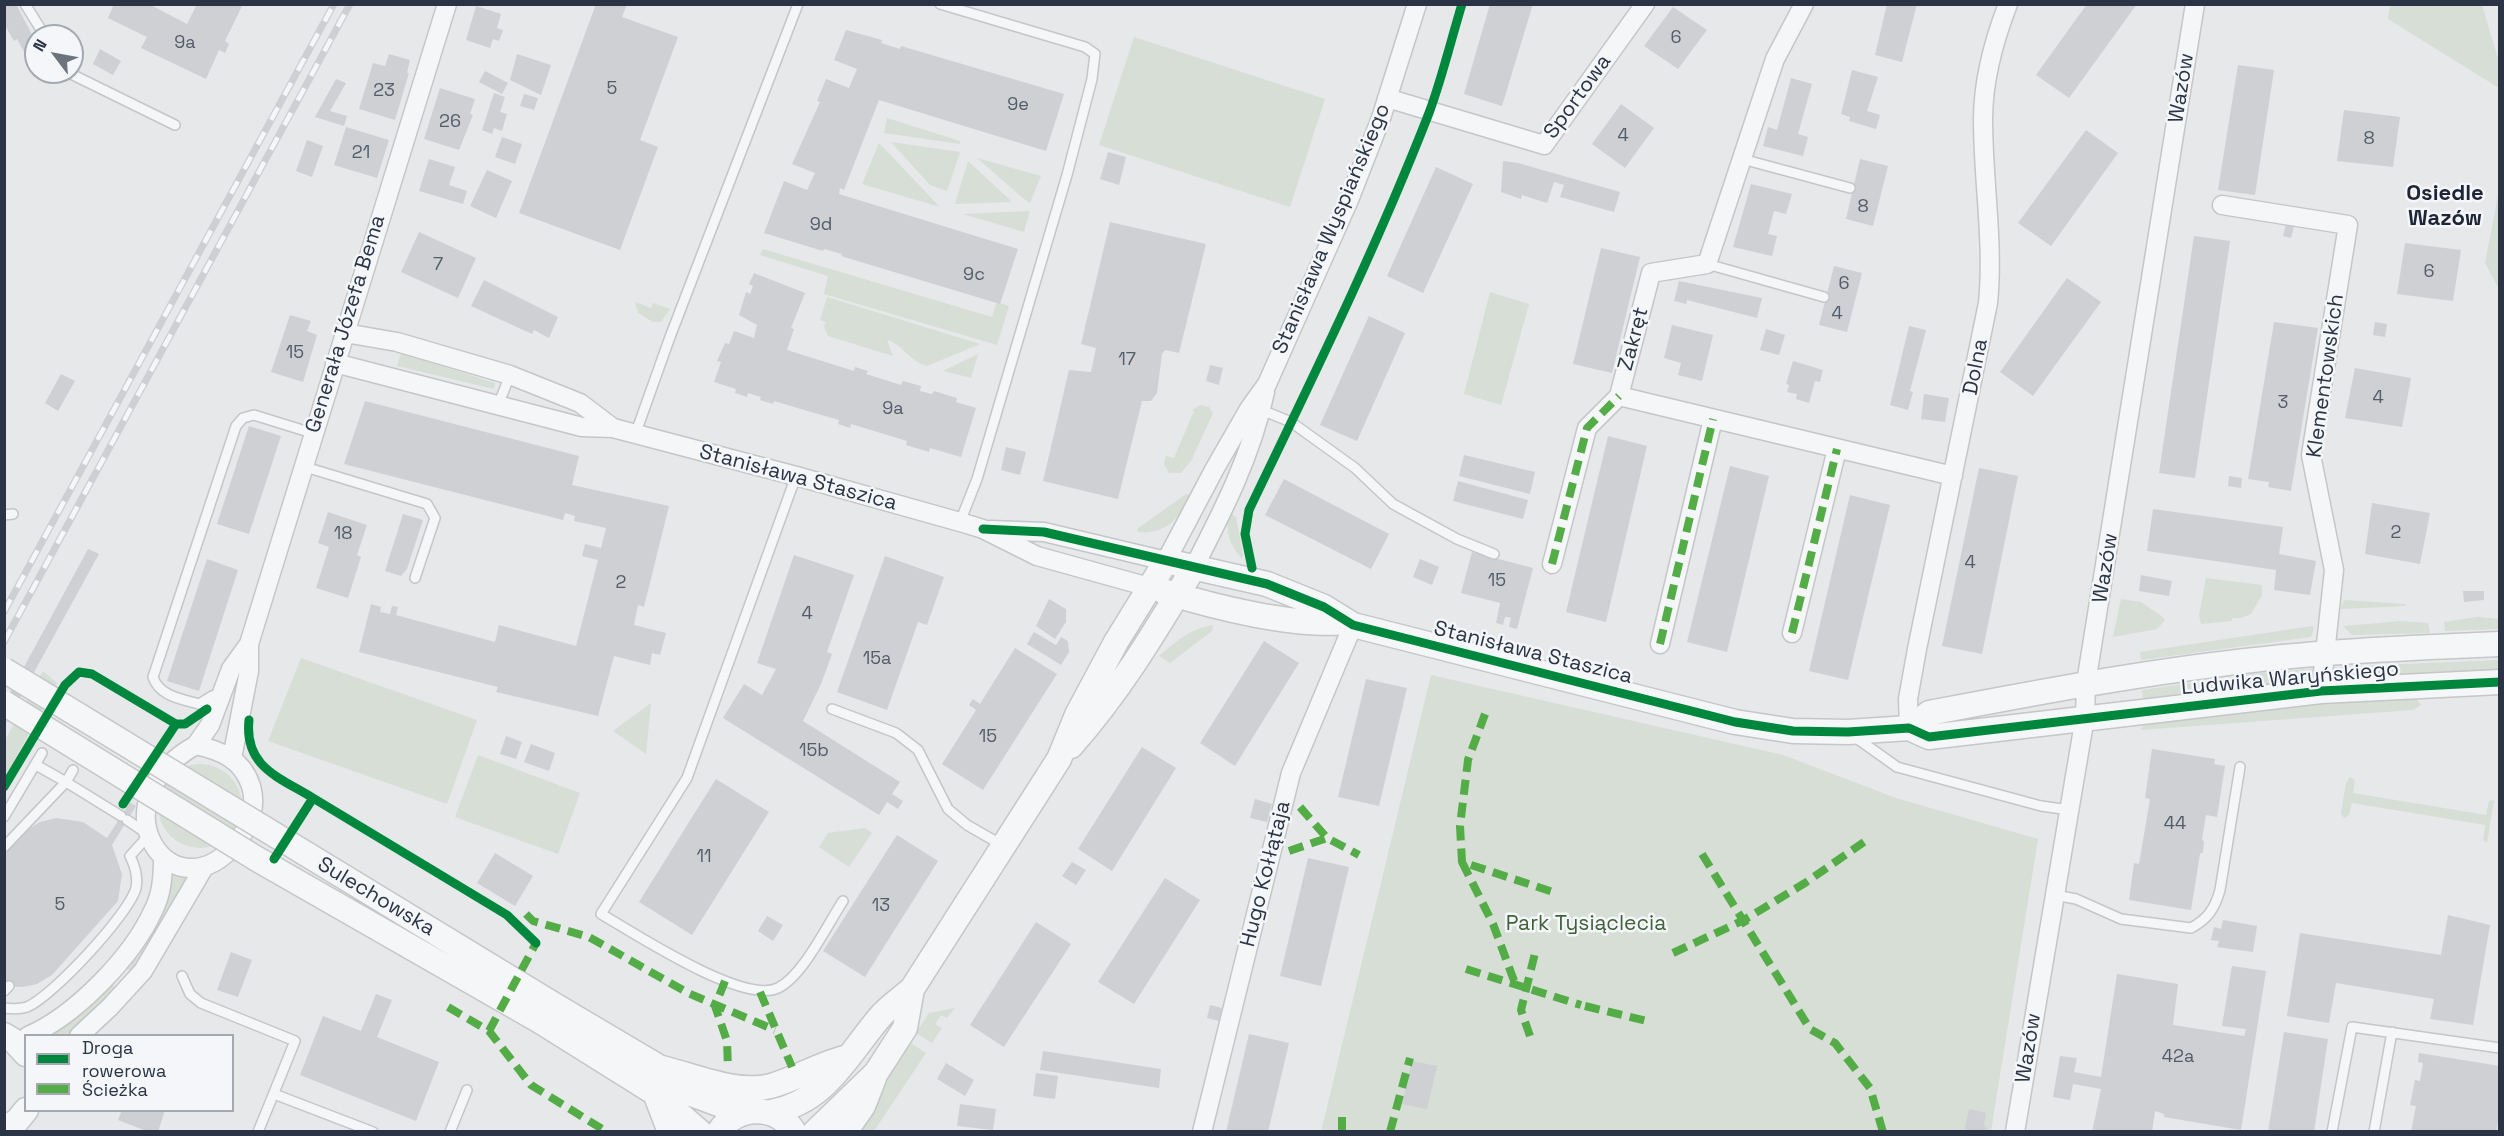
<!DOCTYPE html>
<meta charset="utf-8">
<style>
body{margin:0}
#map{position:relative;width:2504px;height:1136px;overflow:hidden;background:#e6e8ea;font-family:"Space Grotesk",sans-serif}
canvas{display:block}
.frame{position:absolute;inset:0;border:6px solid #2b3445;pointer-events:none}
.legend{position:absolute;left:24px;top:1034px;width:210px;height:78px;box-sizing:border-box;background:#f4f6f9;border:2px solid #a4a8b1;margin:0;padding:8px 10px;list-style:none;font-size:18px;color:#2b3445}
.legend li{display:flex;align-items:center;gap:12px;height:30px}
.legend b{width:30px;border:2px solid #a4a8b1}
.north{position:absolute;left:24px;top:24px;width:60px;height:60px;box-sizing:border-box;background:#f4f6f9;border:2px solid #a4a8b1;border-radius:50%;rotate:302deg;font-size:16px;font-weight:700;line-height:24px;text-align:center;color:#2b3445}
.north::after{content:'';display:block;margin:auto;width:21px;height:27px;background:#6c737f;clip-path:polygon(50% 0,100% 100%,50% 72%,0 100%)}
</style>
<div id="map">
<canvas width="2504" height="1136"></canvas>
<div class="frame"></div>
<ul class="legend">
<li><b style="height:8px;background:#00873e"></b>Droga rowerowa</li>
<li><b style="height:8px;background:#54ac47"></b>Ścieżka</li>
</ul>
<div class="north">N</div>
</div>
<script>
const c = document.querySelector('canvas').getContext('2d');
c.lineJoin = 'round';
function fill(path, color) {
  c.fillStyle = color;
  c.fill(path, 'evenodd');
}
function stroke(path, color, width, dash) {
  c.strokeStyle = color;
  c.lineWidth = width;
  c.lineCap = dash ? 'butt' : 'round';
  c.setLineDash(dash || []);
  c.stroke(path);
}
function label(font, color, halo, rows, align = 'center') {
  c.font = font + ' "Space Grotesk",sans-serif';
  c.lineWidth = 5;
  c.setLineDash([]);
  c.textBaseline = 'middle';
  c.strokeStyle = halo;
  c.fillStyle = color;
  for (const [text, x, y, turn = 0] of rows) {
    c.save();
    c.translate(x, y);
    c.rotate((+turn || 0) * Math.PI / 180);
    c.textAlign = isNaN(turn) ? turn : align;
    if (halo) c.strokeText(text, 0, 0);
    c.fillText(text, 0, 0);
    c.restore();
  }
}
fill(new Path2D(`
 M2390,5H2482L2499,62V88L2388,19Z
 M1134,37L1325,99L1290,207L1099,145Z
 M887,118L960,141V144L884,133Z
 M891,142L960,152L947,191L930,185Z
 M879,143L940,207L862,184Z
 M977,158L1041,176L1030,203L1024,199Z
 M968,161L1012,202L955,204Z
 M2499,190V289L2485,263Z
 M1030,211L1024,232L963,214L1029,211Z
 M763,249L992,317L997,302L1009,306L997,345L824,294L828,276L760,255Z
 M1490,292L1529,304L1501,405L1464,394Z
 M827,297L980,344L927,366C906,359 904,345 887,340L893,356L828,336L824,327L826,322L820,320Z
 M635,302L651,308L653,303L670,309L661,322H653L638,313Z
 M401,353L495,383L494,389L397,366Z
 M978,354L971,378L943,371Z
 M1200,405L1209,407L1213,413L1191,461L1181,473H1169L1164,464L1166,456L1174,458L1194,411L1192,410Z
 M1186,494L1190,495C1178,519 1168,534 1138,532L1137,529Z
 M1229,512L1236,517L1243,554L1242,559C1229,544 1225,531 1229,512Z
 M2206,578L2262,585V595L2251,614L2241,618H2232V621L2201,624L2199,615Z
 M2121,599L2141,602L2163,617L2165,620L2157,629L2113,637Z
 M2344,600L2405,604L2406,606L2341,609Z
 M2477,617L2499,619V629L2445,631L2444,622Z
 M2402,621L2428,623L2430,633L2352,635L2343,626Z
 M1213,625L1212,631L1170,663L1159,656C1176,641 1190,629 1213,625Z
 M2312,626L2314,628L2311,637L2141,660L2140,652Z
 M301,658L477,720L447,804L268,741Z
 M2499,660V670L2309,679L2143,701L2142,690L2260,673L2332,667Z
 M43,671L57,683L5,777V740Z
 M1431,675L1783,755L1896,798L2038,839L1991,1131L1321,1132Z
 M2416,698L2421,705L2413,710L2140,730L2144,725L2314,703Z
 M651,703L646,754L613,731Z
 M478,755L580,793L558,854L455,817Z
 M158 806a42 42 0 1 1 84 0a42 42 0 1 1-84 0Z
 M2350,777L2355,780L2353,793L2486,815L2489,801L2494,800L2487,843L2483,840L2485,825L2352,803L2349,815L2344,818L2341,813L2346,783Z
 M865,828L872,833L849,867L819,847L828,833Z
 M174,873L188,878L145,952L130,971L123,965C145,935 165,909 174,873Z
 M110,982L116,988L68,1035L49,1036Z
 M955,1008L947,1018L941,1015L935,1024L942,1028L932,1043L916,1033L929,1013Z
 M909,1042L926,1053L874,1131L854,1132Z`), '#d6ded6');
fill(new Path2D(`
 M4,4H16L36,42V69L34,70L17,39L14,41L4,24Z
 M114,4H149L187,24L197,4H243L225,41L229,44L225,53L219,50L206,79L141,48L147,37L108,18Z
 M596,4H627L622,17L678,37L640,140L658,147L620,250L519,213Z
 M1490,4H1533L1502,106L1464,94Z
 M1887,4H1917L1902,62L1875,55Z
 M2087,4H2137L2069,98L2036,75Z
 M476,6L501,14L497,28L503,30L499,41L493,39L490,48L466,40Z
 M1673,7L1707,30L1678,69L1644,46Z
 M846,30L882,40L881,43L900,49L901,46L1064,94L1046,151L879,100L844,190L840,188L839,194L1018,249L1000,304L841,256L842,254L824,249L823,251L764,233L784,181L807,190L815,173L792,164L820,102L817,101L826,79L849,88L857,69L834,60Z
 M100,49L121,61L113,75L93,64Z
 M389,54L410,60L407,73H409L395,120L359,109L373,63L385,66Z
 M517,54L551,65L541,95L510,80Z
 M2238,65L2274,70L2255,195L2218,190Z
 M1852,70L1878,77L1867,111L1880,115L1876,129L1849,121L1850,117L1841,114Z
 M485,71L508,83L502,94L479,82Z
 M1791,78L1812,84L1798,134L1808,137L1803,156L1763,146L1768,127L1777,130Z
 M336,79L346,83L330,111L347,116L344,126L315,117Z
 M440,88L475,99L470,114L473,115L459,150L424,139Z
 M494,93L505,97L500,112L507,114L502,131L494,128L492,134L482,130Z
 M524,94L538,98L534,110L520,106Z
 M1621,104L1654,128L1625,168L1592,144Z
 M2344,110L2400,117L2393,167L2337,161Z
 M346,127L389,140L377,178L334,165Z
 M2086,130L2118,153L2051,246L2018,223Z
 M502,137L522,144L515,164L495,157Z
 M307,140L323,146L312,177L296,171Z
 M1108,152L1126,157L1119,185L1100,179Z
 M429,159L455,167L449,185L467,191L463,204L419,191Z
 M1860,159L1888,166L1873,226L1846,219Z
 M1503,161L1518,163L1620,192L1614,212L1560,197L1564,185L1554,182L1547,203L1522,195L1521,199L1501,192Z
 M1436,167L1473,184L1423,293L1387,276Z
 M487,170L512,181L496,218L470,206Z
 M1751,184L1792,194L1786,214L1774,211L1768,234L1777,236L1772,256L1733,247Z
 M1110,222L1206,244L1179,353L1165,350L1162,354L1157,393L1151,401H1142L1118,499L1043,481L1069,370L1091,372L1096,348L1081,344Z
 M2286,224L2294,226L2291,238L2283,236Z
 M419,232L476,258L458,298L401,272Z
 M2194,236L2230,241L2195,478L2159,473Z
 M2405,243L2461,250L2453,301L2397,294Z
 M1601,248L1640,257L1612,373L1573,364Z
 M1834,266L1862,273L1847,332L1819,325Z
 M754,273L805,293L791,328L794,329L787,350L854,371L855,367L868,371L866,374L901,385L903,381L921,386L920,391L932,394L934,391L957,398L956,402L976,408L961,457L930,448L929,452L906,445L907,441L851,424L850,428L838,424L839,420L811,412L774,401L773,404L760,400L761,397L748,393L747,397L735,393L736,389L714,382L721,362L717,361L725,343L729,344L734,331L754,338L757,325L739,315L746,292L750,294L753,286L749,284Z
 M2067,278L2101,302L2033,396L2000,372Z
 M484,280L558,317L549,338L534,330L532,334L471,306Z
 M1679,281L1762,298L1757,318L1687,300L1686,304L1674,301Z
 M290,315L311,321L307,331L317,335L303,382L271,372Z
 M1369,316L1405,333L1357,441L1320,425Z
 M2274,322L2318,328L2291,491L2268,487L2269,482L2248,479Z
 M2375,322L2387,324L2385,337L2373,335Z
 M1672,325L1713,335L1702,381L1678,375L1681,363L1664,358Z
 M1909,326L1926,330L1910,391L1913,392L1908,410L1890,405Z
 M1766,329L1785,335L1779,355L1760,350Z
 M1793,361L1823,370L1820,382L1815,381L1809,403L1796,399L1797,394L1787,392L1789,385L1786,384Z
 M1210,365L1223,368L1219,385L1206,381Z
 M2355,368L2411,378L2402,427L2345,418Z
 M61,374L75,381L58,411L45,403Z
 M1924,394L1949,398L1945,422L1921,419Z
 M365,401L579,456L572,485L669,506L644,607L638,605L634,625L666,633L660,655L652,653L650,665L614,656L598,716L496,692L498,687L359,652L371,604L381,607L380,612L390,614L392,606L398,607L396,615L495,642L499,625L576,646L598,560L582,556L585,544L601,548L606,528L574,521L575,516L565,513L563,520L344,464Z
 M249,426L281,436L249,534L217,524Z
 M1608,436L1647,446L1606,622L1566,612Z
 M1006,447L1026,452L1020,475L1001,470Z
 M1464,455L1535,472L1530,494L1459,476Z
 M1730,466L1769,476L1727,652L1687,642Z
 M1979,468L2018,476L1982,654L1942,646Z
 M2229,476L2242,478L2241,488L2228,486Z
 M1284,479L1389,534L1371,569L1265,515Z
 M1458,481L1528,500L1523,519L1453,501Z
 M1850,495L1890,505L1848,680L1809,671Z
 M2372,503L2430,513L2420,564L2365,554Z
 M2153,509L2283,527L2279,554L2316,561L2310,595L2274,590L2276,570L2147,551Z
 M328,512L367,525L357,555L361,557L348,598L316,588L329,547L318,543Z
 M403,514L423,520L407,569L401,576L385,571Z
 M88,549L99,554L5,725V702Z
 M1472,552L1533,568L1517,629L1509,627L1511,618L1508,617H1505L1503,625L1496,623L1500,603L1461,593Z
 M794,555L854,575L827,652L832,654L821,684L803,721L900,782L892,794L903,801L898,809L887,802L879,815L723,718L744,684L762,695L776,669L757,663Z
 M885,556L944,577L927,625L918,622L887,710L837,692Z
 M207,559L238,570L199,691L167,681Z
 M1420,559L1439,567L1432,585L1413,577Z
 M2141,575L2172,581L2169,596L2139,591Z
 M2463,591H2484V600L2464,602Z
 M1049,599L1066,609V622L1055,639L1036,626Z
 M1034,632L1056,645L1061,637L1068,641L1069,652L1061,665L1027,644Z
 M1264,641L1299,663L1235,766L1200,743Z
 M1015,648L1057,674L983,790L942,764L976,710L969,705L973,699L980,704Z
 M1366,679L1407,688L1379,806L1338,797Z
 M506,736L522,742L516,759L500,754Z
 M531,744L555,753L549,771L524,762Z
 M1142,747L1176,768L1112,871L1078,849Z
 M2152,749L2215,759L2214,764L2225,766L2217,817L2206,815L2202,839L2204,842L2203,852L2200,854L2191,910L2129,900L2134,863L2139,864L2150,799L2145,798Z
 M716,779L769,812L692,935L639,902Z
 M1255,799L1272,804L1267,822L1250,818Z
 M130,802L136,806L112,845L122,874L118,901L52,975L37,984L23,987L4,986V854L27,830L40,822L56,818L83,822L107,838Z
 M897,835L938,861L865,977L823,951Z
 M495,853L533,876L515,906L477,883Z
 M1308,858L1349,867L1321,986L1280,976Z
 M1072,862L1086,870L1076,885L1062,876Z
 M1165,878L1200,900L1134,1004L1098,982Z
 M2448,915L2490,925L2473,1025L2430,1019L2434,999L2336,983L2329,1023L2287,1016L2300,933L2441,955Z
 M767,916L783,925L773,941L758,931Z
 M2223,920L2257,926L2253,952L2217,947L2219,941L2211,940L2214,927L2221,929Z
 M1036,922L1071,944L1004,1047L970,1025Z
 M231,952L252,960L238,997L217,990Z
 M2232,966L2266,971L2241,1130L2164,1117V1114L2155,1111L2152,1132H2092L2101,1089L2073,1084L2070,1100L2053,1097L2060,1056L2077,1058L2074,1072L2101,1077L2117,974L2178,984L2173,1025L2244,1036L2246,1029L2222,1026Z
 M376,994L392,1000L377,1037L439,1062L416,1121L300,1075L323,1016L361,1031Z
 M1210,1005L1222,1008L1219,1021L1207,1018Z
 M2284,1032L2328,1039L2314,1132H2268Z
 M1249,1034L1289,1043L1268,1132H1226Z
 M1043,1051L1161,1069L1159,1088L1040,1070Z
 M2419,1053L2500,1066V1112L2496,1132H2411L2416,1106L2410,1105L2415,1080L2420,1081L2423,1063L2418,1062Z
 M1412,1061L1437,1066L1427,1109L1402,1104Z
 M946,1063L974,1080L965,1096L937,1079Z
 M1036,1073L1058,1076L1055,1099L1033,1096Z
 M960,1104L996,1109L993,1130L957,1126Z
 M1969,1109L1986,1113L1984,1124L1988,1132H1964Z
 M122,1110H165L158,1132H149L118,1120Z`), '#ced0d3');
const service = new Path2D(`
 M25,4L45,36
 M940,4L1085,47L1095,54L1092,79L1067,175L977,479L960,522
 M67,72L175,125
 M1742,159L1850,188
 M1707,264L1824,297
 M499,403L510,375
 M1259,409L1291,422L1355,468L1393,504L1457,539L1494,554
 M635,435L670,337L798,4
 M302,466L427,504L435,518L415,578
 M796,476L687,778L601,914C634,933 743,1005 778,988C803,976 827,925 843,901
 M4,515L13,514
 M222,694L212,696L199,704C181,699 159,696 153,677L236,426L243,418L254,415L312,433
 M832,709L896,733L918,750L948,809L967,825L1002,845
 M1855,737L1897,767L2041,806L2070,810
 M36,765L66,782L73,770
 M4,817L42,753
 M4,847L66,782L121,816
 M2055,895L2076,899L2121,919L2191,928C2208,919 2215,908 2220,890L2240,767
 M182,976L190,994L201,1003L295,1041L258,1132
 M4,991L9,986
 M4,1008C12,1009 21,1009 27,1007C53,996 129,914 136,888C138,878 135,866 130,856L149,835L127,820
 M274,1094L373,1132
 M450,1132L467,1090
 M2332,1132L2352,1027L2500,1048
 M2374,1132L2392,1032`);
const minor = new Path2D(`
 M1804,4L1775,59L1707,264L1651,273L1619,396L1953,476
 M1387,98L1544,145L1645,4
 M2222,205L2348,225L2311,455L2334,570L2321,691
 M345,333L397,342L510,375L580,403L613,428
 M335,363L582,427L613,428L796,476L960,522L983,529L1037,556L1149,587
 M991,530L1044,532L1166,561L1214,470L1249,409L1267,384L1295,321L1349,200L1381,118L1417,4
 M1552,564L1587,428L1619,396
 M1194,567C1223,511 1252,454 1265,392
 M1792,633L1837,449
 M1660,644L1713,419
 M1909,728L1908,699L1917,649L1988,303C1994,242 1983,181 1983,120C1983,82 1994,40 2008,4
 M196,745C222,751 242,759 251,786C257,806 250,826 237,842C174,920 91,804 196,745Z
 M196,745L210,725L231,669L249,644
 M232,758L249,671V644L447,4
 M28,1036C75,1016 132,957 153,911C162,894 163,876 163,857
 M79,1036L110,1007L143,971L203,869
 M1202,1132L1291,773L1353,625
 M2015,1132L2085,717L2086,683L2195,4`);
const tertiary = new Path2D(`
 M1163,591C1214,607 1293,627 1346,622
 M1909,728L1929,713C2024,695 2118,677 2213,665C2308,652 2404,648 2500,644
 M1071,746C1120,691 1156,630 1194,567
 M551,1003L659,1067L686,1092L724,1106L751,1110
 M540,1021L655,1093L700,1132
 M4,1035L14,1041L26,1054
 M662,1068C695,1076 737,1095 771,1086C799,1078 821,1063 849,1057
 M655,1093L670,1132
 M771,1112C826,1102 846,1057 880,1017C889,1006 902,998 912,989L1059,759L1077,715L1116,642L1166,561L1267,584L1324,607L1353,625L1735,722L1793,731L1848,732L1909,728L1929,737L2321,691L2500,682
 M4,1129L17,1121L26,1110
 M719,1132C735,1105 778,1104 794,1132
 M815,1132L876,1073L905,1028L912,989
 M845,1132L863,1106L874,1078`);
stroke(service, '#c4c6c8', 12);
stroke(minor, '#c4c6c8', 21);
stroke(tertiary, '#c4c6c8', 27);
stroke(service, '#f5f6f7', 9);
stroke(minor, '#f5f6f7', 18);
stroke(tertiary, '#f5f6f7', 24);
const rail = new Path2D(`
 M4,612L334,4
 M4,642L350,4`);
stroke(rail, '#cecfd2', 7);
stroke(rail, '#f4f6f9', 4.5, [14]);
const tertiaryBridge = new Path2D(`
 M4,670L551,1003
 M4,703L257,859L540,1021`);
stroke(tertiaryBridge, '#c4c6c8', 27, []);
stroke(tertiaryBridge, '#f5f6f7', 24);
stroke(new Path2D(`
 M1552,564L1587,428L1619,396
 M1792,633L1837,449
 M1660,644L1713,419
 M1485,714L1468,760L1460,826L1462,862L1556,893
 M1300,807L1327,838L1359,855
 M1289,851L1327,838
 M1702,854L1810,1029L1835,1043L1870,1088L1883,1132
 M1462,862L1493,924L1516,986
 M526,914L533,921L589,937L688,993L775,1030
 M1673,953L1744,920L1805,883L1864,842
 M1466,969L1581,1005
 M725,981L715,1006L727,1041L728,1069
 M760,992L792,1067
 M1585,1006L1651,1022
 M448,1007L489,1031L531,1085L607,1132
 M489,1031L536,943L532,939
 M1530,1036L1521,1010L1535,953
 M1342,1132V1114
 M1390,1132L1410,1058`), '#54ac47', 8, [15, 8]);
stroke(new Path2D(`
 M983,529L1044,532L1267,584L1324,607L1353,625L1735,722L1793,731L1848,732L1909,728L1929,737L2321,691L2500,682
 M1252,568L1245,534L1249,510C1312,379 1376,249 1429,113C1442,78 1451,40 1462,4
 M249,720C244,767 279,777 313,798L274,859
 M4,787L65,685L79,672L92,674L176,724H185L207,709
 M313,798L507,915L536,943
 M123,804L176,724`), '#00873e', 9);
label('18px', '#545c69', null, [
 ["6",1676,38],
 ["9a",185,43],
 ["5",612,89],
 ["23",384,91],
 ["9e",1018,105],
 ["26",450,122],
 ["4",1623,136],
 ["8",2369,139],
 ["21",361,153],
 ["8",1863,207],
 ["9d",821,225],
 ["7",438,265],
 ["6",2429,272],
 ["9c",974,275],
 ["6",1844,284],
 ["4",1837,314],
 ["15",295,353],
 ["17",1127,360],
 ["4",2378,398],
 ["3",2283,403],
 ["9a",893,409],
 ["2",2396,533],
 ["18",343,534],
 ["4",1970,563],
 ["15",1497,581],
 ["2",621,583],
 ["4",807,614],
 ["15a",877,659],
 ["15",988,737],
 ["15b",814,751],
 ["44",2175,824],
 ["11",704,857],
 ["5",60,905],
 ["13",881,906],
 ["42a",2178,1057]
]);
label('21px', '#2b3445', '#f4f6f9', [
 ["Wazów",2182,88,-81],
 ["Sportowa",1578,97,-54],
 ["Stanisława Wyspiańskiego",1332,229,-67],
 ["Generała Józefa Bema",346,324,-73],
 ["Zakręt",1634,339,-75],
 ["Dolna",1976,367,-79],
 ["Klementowskich",2326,376,-82],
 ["Stanisława Staszica",798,478,15],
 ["Wazów",2106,568,-81],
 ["Stanisława Staszica",1533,653,14],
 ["Ludwika Waryńskiego",2290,679,-5],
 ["Hugo Kołłątaja",1266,874,-76],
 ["Sulechowska",376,897,31],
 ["Wazów",2029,1048,-81]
]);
label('21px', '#3f6138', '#f4f6f9', [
 ["Park Tysiąclecia",1586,924]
]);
label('bold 22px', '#1d2536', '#f4f6f9', [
 ["Osiedle",2445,194],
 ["Wazów",2445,219]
]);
</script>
